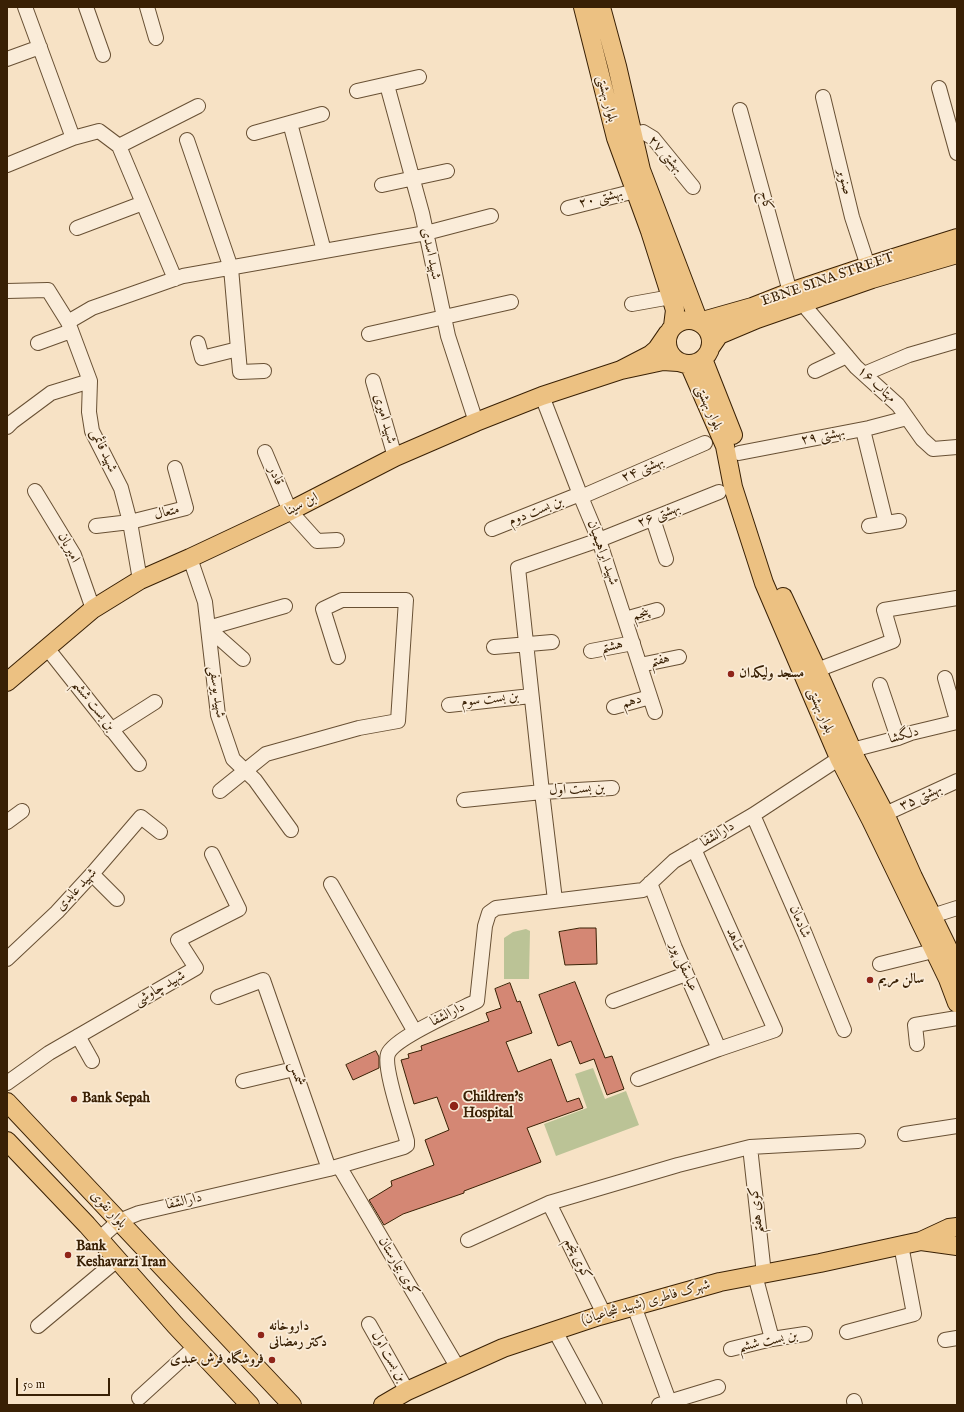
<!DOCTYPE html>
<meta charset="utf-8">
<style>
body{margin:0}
#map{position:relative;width:964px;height:1412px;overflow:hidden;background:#f7e2c5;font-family:"IM FELL English",serif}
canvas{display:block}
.frame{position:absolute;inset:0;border:8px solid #392004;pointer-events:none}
.scale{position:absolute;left:16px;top:1378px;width:94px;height:18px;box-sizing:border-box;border:2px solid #392004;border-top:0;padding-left:5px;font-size:12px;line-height:14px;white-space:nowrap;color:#392004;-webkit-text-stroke:3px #faecd9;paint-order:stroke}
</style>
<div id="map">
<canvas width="964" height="1412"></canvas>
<div class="frame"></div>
<div class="scale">50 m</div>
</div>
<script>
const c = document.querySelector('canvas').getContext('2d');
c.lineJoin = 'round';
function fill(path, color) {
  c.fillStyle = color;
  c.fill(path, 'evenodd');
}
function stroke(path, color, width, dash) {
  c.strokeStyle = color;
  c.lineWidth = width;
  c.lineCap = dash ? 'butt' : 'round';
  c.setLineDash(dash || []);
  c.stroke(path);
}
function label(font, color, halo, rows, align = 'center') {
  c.font = font + ' "IM FELL English",Amiri,serif';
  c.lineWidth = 3.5;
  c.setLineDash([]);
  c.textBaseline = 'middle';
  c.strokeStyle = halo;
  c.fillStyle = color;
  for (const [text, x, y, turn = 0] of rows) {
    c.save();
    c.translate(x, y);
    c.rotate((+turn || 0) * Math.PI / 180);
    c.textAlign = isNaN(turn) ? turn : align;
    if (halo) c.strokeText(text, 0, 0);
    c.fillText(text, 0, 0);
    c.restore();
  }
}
fill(new Path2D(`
 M526,929L530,931L529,979H504V938L513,932Z
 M593,1068L605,1099L626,1091L639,1125L556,1156L544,1124L587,1108L575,1074Z`), '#bbc396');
const building = new Path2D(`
 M580,928H596L597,964L565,965L559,932Z
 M575,982L605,1058L612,1056L624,1089L607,1095L594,1059L580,1064L571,1041L558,1046L539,995Z
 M510,983L517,1002L520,1001L532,1033L506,1042L518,1072L551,1059L567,1102L579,1098L583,1108L527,1128L541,1162L464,1191V1193L403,1214L384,1225L369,1200L392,1186L391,1181L434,1165L425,1140L449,1130L437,1097L414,1104L401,1060L409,1058L408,1054L422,1050L421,1046L489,1021L486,1013L501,1008L495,989Z
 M376,1051L379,1057V1068L353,1080L346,1065Z`);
fill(building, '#d48774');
stroke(building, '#392004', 1);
const minor = new Path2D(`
 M25,7L73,138
 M86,7L103,55
 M147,7L156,38
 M7,59L40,47
 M387,85L422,213L448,336L476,422
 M939,88L957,153
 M357,91L419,77
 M823,97L852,217L868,266
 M740,110L790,292
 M290,123L324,251
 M254,133L322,114
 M633,134L643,132L653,138L693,187
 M187,140L231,268L240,372L264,371
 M119,146L198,106
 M7,165L73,138L99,131L119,146L175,279
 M382,185L447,171
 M568,208L635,191
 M77,228L143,203
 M7,291L48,290L68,322L90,381L89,412L92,431L121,488L130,522L140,580
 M802,303L856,367L898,405L922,439L933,449L957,447
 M632,304L671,297
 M68,322L92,308L183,276L426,233L491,216
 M369,334L511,302
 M38,343L71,331
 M198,343L202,358L238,349
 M815,371L847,356
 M864,374L909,355L957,341
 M373,381L395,457
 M542,396L581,497L599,540L655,712
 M7,427L12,422L51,393L90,381
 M863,430L886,523
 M265,452L290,511L317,541L337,540
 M739,453L869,428L907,418
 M35,491L74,555L93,609
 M581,497L705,443
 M653,519L666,559
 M96,526L130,522L186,508L175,468
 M869,526L899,521
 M492,529L580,494
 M190,558L205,602L218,715L233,759L255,780L291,830
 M625,619L657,610
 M494,647L552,642
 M47,648L139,764
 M591,651L633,643
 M243,659L208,628L285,606
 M640,665L679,657
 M817,670L893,641L884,610L957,598
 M945,678L957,720
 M880,685L898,738
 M449,705L531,696
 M614,707L650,697
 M111,730L155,702
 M220,791L266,754L359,728L398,721L406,600H342L323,609L338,657
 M464,800L542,792L612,788
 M885,814L957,781
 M753,815L805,934L844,1030
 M7,822L22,811
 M92,874L117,899
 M650,883L675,948L719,1049
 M331,884L415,1032
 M555,900L542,792L518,568L599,540L719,492
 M932,916L957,908
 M7,959L57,912L92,874L141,817L160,832
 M880,964L933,951
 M218,997L263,980L329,1169
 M613,1001L686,974
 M78,1036L92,1061
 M917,1044L915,1025L957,1018
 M638,1079L719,1049L775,1030L694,849
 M243,1081L294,1069
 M7,1083L49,1053L196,968L178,940L239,909L212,854
 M905,1134L957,1126
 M750,1147L764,1274
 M339,1166L458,1368
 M549,1203L604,1314
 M99,1239L119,1221L139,1213L329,1169L404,1147L407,1145V1141C403,1125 383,1067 388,1054C394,1038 459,1010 477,1001L485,926L489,913L496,908L643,890L674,861L753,815L852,750L898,738L911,733L957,722
 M468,1240L549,1203L678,1165L750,1147L858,1141
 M755,1275L772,1339
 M634,1306L669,1401
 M369,1324L407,1391
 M38,1326L117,1260
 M555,1331L595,1405
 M847,1332L914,1314L901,1245
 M945,1340L957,1338
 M731,1349L772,1339L805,1334
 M139,1398L195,1347
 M854,1401L855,1405
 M659,1405L718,1387`);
const major = new Path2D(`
 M583,7L616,138L650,231L671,297L675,310L673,326
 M601,7L617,66L641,170L699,322L752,307L790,292L868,266L957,238
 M667 342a22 22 0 1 1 44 0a22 22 0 1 1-44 0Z
 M668,333L657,349L650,355L621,370L663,361L678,362
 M710,348L719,335L757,319L872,279L957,254
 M703,359L733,435
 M689,364L725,446L733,487L764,583L839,758L871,820L948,979L957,1003
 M783,597L817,670L857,761L885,814L913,877L957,967
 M7,682L93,609L140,580L190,558L290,511L395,457L476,422L542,396L621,370
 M7,1102L292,1405
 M7,1141L87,1225L175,1325L250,1405
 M921,1241L957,1246
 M383,1405L407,1391L503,1348L599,1316L720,1282L820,1263L921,1241L949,1228L957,1227`);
stroke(minor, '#685034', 16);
stroke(major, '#392004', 20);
stroke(minor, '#faecd9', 14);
stroke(major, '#ecc182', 18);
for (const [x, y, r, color] of [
 [731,674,4,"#8f2418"],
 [870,980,4,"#8f2418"],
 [74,1099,4,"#8f2418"],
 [454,1106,5,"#8f2418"],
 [68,1255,4,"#8f2418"],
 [261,1335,4,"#8f2418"],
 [272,1360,4,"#8f2418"]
]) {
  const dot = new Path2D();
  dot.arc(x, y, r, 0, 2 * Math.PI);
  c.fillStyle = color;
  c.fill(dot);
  stroke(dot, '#faecd9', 1.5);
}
label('14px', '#392004', '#faecd9', [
 ["بلوار بهشتی",606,99,76],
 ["بهشتی ۲۷",665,155,48],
 ["صنوبر",844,182,76],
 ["بهشتی ۲۰",601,199,-14],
 ["کاج",765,201,75],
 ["شهید اسدی",430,254,78],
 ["EBNE SINA STREET",828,280,-19],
 ["مهتاب ۱۶",876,385,43],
 ["بلوار بهشتی",708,408,66],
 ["شهید امیری",384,419,74],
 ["بهشتی ۲۹",823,437,-11],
 ["شهید قائمی",103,451,65],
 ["بهشتی ۲۴",643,470,-24],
 ["قادر",275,476,67],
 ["ابن سینا",302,505,-27],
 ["بن بست دوم",536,512,-22],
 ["متعال",167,513,-14],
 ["بهشتی ۲۶",659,516,-22],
 ["امیریان",68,548,62],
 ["شهید ابراهیمیان",602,553,70],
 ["پنجم",641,615,-16],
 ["هشتم",612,647,-12],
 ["هفتم",660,661,-12],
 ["شهید یوسفی",216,692,82],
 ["بن بست سوم",490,700,-6],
 ["دهم",632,702,-16],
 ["بن بست ششم",93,706,52],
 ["بلوار بهشتی",820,711,67],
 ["دلگشا",904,736,-16],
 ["بن بست اول",577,790,-3],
 ["بهشتی ۳۵",921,798,-25],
 ["دارالشفا",718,835,-31],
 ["شهید عابدی",77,890,-47],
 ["شادمان",799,922,67],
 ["شاهد",734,940,66],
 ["عباسقلی پور",683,967,67],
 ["شهید چاوشی",160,989,-30],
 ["دارالشفا",448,1015,-27],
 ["شمس",296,1074,71],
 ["دارالشفا",184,1202,-13],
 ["بلوار نقوی",108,1210,47],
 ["کوی هفتم",757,1210,-96],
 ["کوی پنجم",577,1259,64],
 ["کوی بیمارستان",398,1267,59],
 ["شهرک فاطری (شهید شجاعیان)",646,1303,-16],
 ["بن بست ششم",768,1342,-12],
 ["بن بست اول",388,1357,60]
]);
label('bold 14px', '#392004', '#faecd9', [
 ["مسجد ولیکدان",739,674],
 ["سالن مریم",878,980],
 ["Children's",463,1098],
 ["Hospital",463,1114],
 ["Bank Sepah",82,1099],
 ["Bank",76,1247],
 ["Keshavarzi Iran",76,1263],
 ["داروخانه",269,1327],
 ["دکتر رمضانی",269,1343],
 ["فروشگاه فرش عبدی",264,1360,"right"]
], 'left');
</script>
